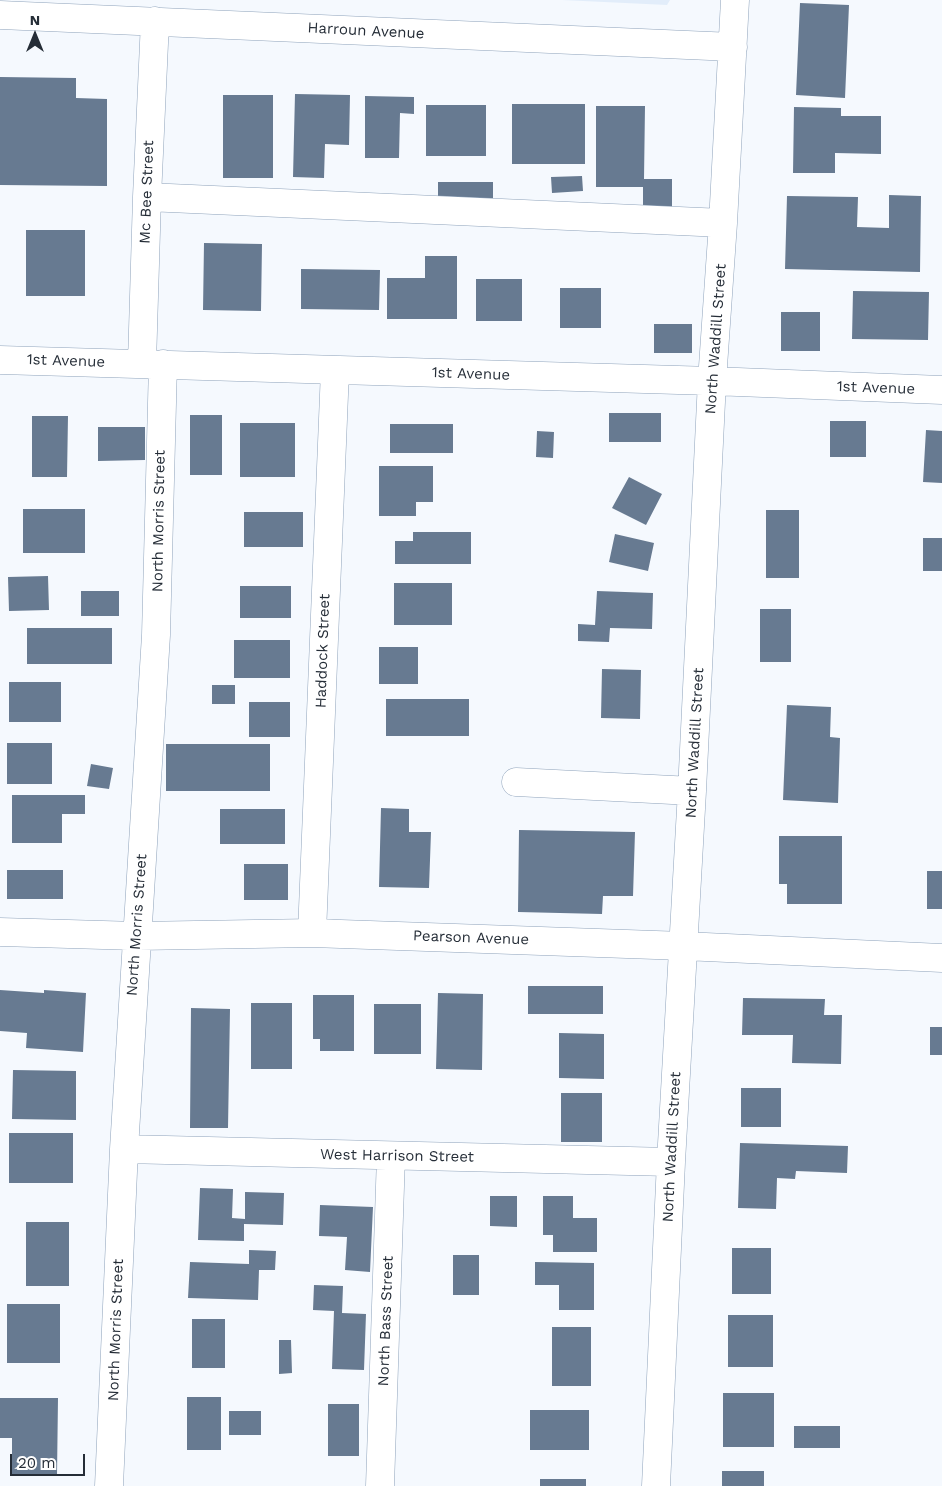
<!DOCTYPE html>
<style>
body{margin:0}
#map{position:relative;width:942px;height:1486px;overflow:hidden;background:#f5f9fe;font-family:"Work Sans",sans-serif}
canvas{display:block}
.north{position:absolute;left:10px;top:10px;width:50px;height:50px;-webkit-text-stroke:4px #fff;paint-order:stroke;rotate:0deg;font-size:14px;font-weight:700;line-height:20px;text-align:center;color:#252d37}
.north::after{content:'';display:block;margin:auto;width:18px;height:22px;background:#252d37;clip-path:polygon(50% 0,100% 100%,50% 72%,0 100%)}
.scale{position:absolute;left:10px;top:1454px;width:75px;height:22px;box-sizing:border-box;border:2px solid #252d37;border-top:0;padding-left:6px;font-size:15px;line-height:18px;white-space:nowrap;color:#252d37;-webkit-text-stroke:4px #fff;paint-order:stroke}
</style>
<div id="map">
<canvas width="942" height="1486"></canvas>
<div class="north">N</div>
<div class="scale">20 m</div>
</div>
<script>
const c = document.querySelector('canvas').getContext('2d');
c.lineJoin = 'round';
function fill(path, color) {
  c.fillStyle = color;
  c.fill(path, 'evenodd');
}
function stroke(path, color, width, dash) {
  c.strokeStyle = color;
  c.lineWidth = width;
  c.lineCap = dash ? 'butt' : 'round';
  c.setLineDash(dash || []);
  c.stroke(path);
}
function label(font, color, halo, rows, align = 'center') {
  c.font = font + ' "Work Sans",sans-serif';
  c.lineWidth = 4;
  c.setLineDash([]);
  c.textBaseline = 'middle';
  c.strokeStyle = halo;
  c.fillStyle = color;
  for (const [text, x, y, turn = 0] of rows) {
    c.save();
    c.translate(x, y);
    c.rotate((+turn || 0) * Math.PI / 180);
    c.textAlign = isNaN(turn) ? turn : align;
    if (halo) c.strokeText(text, 0, 0);
    c.fillText(text, 0, 0);
    c.restore();
  }
}
fill(new Path2D(`
 M562,0H670L667,5Z`), '#e2edfa');
fill(new Path2D(`
 M800,3L849,5L845,98L796,95Z
 M0,77L76,78V98L107,99V186L0,185Z
 M295,94L350,95L349,145L325,144L324,178L293,177Z
 M223,95H273V178H223Z
 M365,96L414,97V114L400,113L399,158H365Z
 M512,104H585V164H512Z
 M426,105H486V156H426Z
 M596,106H645L644,179H672V214H643V187H596Z
 M794,107L841,108V116H881V154L835,153V173H793Z
 M582,176L583,191L552,193L551,177Z
 M438,182H493V204H438Z
 M889,195L921,196L920,272L785,269L787,196L858,197L857,227L889,228Z
 M26,230H85V296H26Z
 M204,243L262,244L261,311L203,310Z
 M425,256H457V319H387V278H425Z
 M301,269L380,270L379,310L301,309Z
 M476,279H522V321H476Z
 M560,288H601V328H560Z
 M853,291L929,292L928,340L852,339Z
 M781,312H820V351H781Z
 M654,324H692V353H654Z
 M609,413H661V442H609Z
 M190,415H222V475H190Z
 M32,416H68L67,477H32Z
 M830,421H866V457H830Z
 M240,423H295V477H240Z
 M390,424H453V453H390Z
 M98,427H145V460L98,461Z
 M926,430L942,431V483L923,482Z
 M537,431L554,432L553,458L536,457Z
 M379,466H433V502H416V516H379Z
 M629,477L662,494L646,525L612,508Z
 M23,509H85V553H23Z
 M766,510H799V578H766Z
 M244,512H303V547H244Z
 M413,532H471V564H395V541H413Z
 M615,534L654,543L648,571L609,562Z
 M923,538H942V571H923Z
 M48,576L49,610L9,611L8,577Z
 M394,583H452V625H394Z
 M240,586H291V618H240Z
 M81,591H119V616H81Z
 M597,591L653,593L652,629L610,628L609,642L578,641V624L595,625Z
 M760,609H791V662H760Z
 M27,628H112V664H27Z
 M234,640H290V678H234Z
 M379,647H418V684H379Z
 M602,669L641,670L640,719L601,718Z
 M9,682H61V722H9Z
 M212,685H235V704H212Z
 M386,699H469V736H386Z
 M249,702H290V737H249Z
 M787,705L831,707L830,737L840,738L838,803L783,800Z
 M7,743H52V784H7Z
 M166,744H270V791H166Z
 M91,764L113,768L109,789L87,786Z
 M12,795H85V814H62V843H12Z
 M381,808L409,809V832H431L429,888L379,887Z
 M220,809H285V844H220Z
 M519,830L635,832L633,896H603L602,914L518,912Z
 M779,836H842V904H787V884H779Z
 M244,864H288V900H244Z
 M7,870H63V899H7Z
 M927,871H942V909H927Z
 M528,986H603V1014H528Z
 M0,990L44,993V990L86,993L83,1052L26,1048L27,1033L0,1031Z
 M438,993L483,994L482,1070L436,1069Z
 M313,995H354V1051H320V1039H313Z
 M743,998L825,999L824,1015H842L841,1064L792,1063L793,1035H742Z
 M251,1003H292V1069H251Z
 M374,1004H421V1054H374Z
 M191,1008L230,1009L228,1128H190Z
 M930,1027H942V1055H930Z
 M559,1033L604,1034V1079L559,1078Z
 M13,1070L76,1071V1120L12,1119Z
 M741,1088H781V1127H741Z
 M561,1093H602V1142H561Z
 M9,1133H73V1183H9Z
 M740,1143L848,1146L847,1173L796,1171L795,1179L777,1178L776,1209L738,1208Z
 M200,1188L233,1189L232,1218L245,1219V1192L284,1193L283,1225L244,1224V1241L198,1240Z
 M490,1196H517V1227L490,1226Z
 M543,1196H573V1218H597V1252H553V1235H543Z
 M320,1205L373,1207L370,1272L345,1270L347,1237L319,1236Z
 M26,1222H69V1286H26Z
 M732,1248H771V1294H732Z
 M249,1250L276,1251L275,1270H259L258,1300L188,1298L190,1262L249,1264Z
 M453,1255H479V1295H453Z
 M535,1262L594,1263V1310H559V1285H535Z
 M314,1285L343,1286L342,1313L366,1314L364,1370L332,1369L334,1311L313,1310Z
 M7,1304H60V1363H7Z
 M728,1315H773V1367H728Z
 M192,1319H225V1368H192Z
 M552,1327H591V1386H552Z
 M279,1340H291L292,1373L279,1374Z
 M723,1393H774V1447H723Z
 M187,1397H221V1450H187Z
 M0,1398H58L57,1475L12,1474V1438H0Z
 M328,1404H359V1456H328Z
 M530,1410H589V1450H530Z
 M229,1411H261V1435H229Z
 M794,1426H840V1448H794Z
 M722,1471H764V1486H722Z
 M540,1479H586V1486H540Z`), '#677a91');
const minor = new Path2D(`
 M0,15L733,47
 M147,197L723,223
 M0,360L712,381L942,390
 M142,363L147,197L155,21
 M516,782L692,791
 M0,932L137,936L312,933L684,946L942,958
 M312,933L335,370
 M124,1149L671,1162
 M109,1486L124,1149L156,635L163,364
 M380,1486L391,1156
 M656,1486L671,1162L692,791L712,381L723,223L735,0`);
stroke(minor, '#8fa3bb', 29);
stroke(minor, '#fff', 28);
label('15px', '#252d37', '#fff', [
 ["Harroun Avenue",366,31,3],
 ["Mc Bee Street",147,192,-88],
 ["North Waddill Street",716,339,-86],
 ["1st Avenue",66,361,2],
 ["1st Avenue",471,374,2],
 ["1st Avenue",876,388,2],
 ["North Morris Street",159,521,-89],
 ["Haddock Street",323,651,-88],
 ["North Waddill Street",695,743,-87],
 ["North Morris Street",137,925,-86],
 ["Pearson Avenue",471,938,2],
 ["North Waddill Street",672,1147,-87],
 ["West Harrison Street",397,1156,1],
 ["North Bass Street",386,1321,-88],
 ["North Morris Street",116,1330,-88]
]);
</script>
